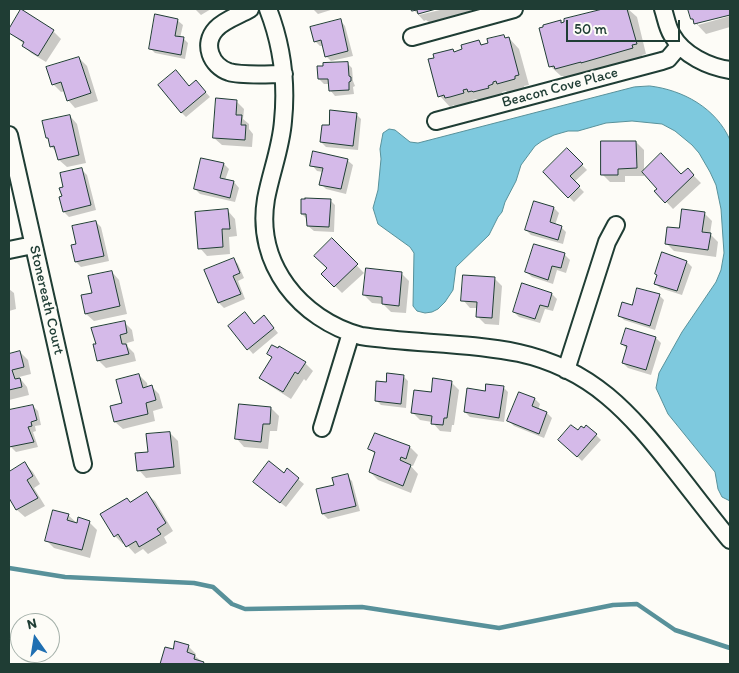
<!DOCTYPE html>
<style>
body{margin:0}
#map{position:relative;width:739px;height:673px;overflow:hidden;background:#fdfcf7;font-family:Itim,sans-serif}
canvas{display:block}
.frame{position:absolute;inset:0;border:10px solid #1f3d34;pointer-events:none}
.north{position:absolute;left:10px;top:613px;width:50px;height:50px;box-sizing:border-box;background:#fdfcf7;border:1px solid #a4b0a9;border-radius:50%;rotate:347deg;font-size:14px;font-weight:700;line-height:20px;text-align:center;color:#1f3d34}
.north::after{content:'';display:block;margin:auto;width:18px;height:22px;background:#1f6fb2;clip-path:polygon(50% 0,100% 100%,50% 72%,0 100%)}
.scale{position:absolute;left:566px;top:20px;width:114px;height:22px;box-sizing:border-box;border:2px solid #1f3d34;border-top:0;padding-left:6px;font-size:15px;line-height:18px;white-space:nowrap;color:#1f3d34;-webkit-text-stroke:4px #fdfcf7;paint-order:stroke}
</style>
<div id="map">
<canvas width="739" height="673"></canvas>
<div class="frame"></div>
<div class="north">N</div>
<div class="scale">50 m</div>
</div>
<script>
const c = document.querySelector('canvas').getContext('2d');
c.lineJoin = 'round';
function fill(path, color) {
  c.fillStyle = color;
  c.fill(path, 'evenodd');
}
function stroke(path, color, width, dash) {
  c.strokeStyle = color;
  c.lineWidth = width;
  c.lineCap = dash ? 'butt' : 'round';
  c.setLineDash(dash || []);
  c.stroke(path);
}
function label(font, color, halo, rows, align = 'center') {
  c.font = font + ' Itim,sans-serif';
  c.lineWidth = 4.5;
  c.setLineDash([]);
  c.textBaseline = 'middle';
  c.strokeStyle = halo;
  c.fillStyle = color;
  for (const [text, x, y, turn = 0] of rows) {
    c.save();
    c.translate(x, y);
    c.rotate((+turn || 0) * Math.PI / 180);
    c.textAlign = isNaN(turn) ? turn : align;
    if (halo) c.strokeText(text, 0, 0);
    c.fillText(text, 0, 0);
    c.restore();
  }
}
const water = new Path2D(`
 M650,86C683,90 716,108 730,140V501L722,497L718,489L715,472L668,414L656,388L659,373L682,332L716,282L721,270L724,253L721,209L716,185L710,172L699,153L692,145L675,131L662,124L632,121L606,123L578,131H568L554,135L542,141L535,146L521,165L516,181L505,202L502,212L498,217L489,235L456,267L453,290L445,302L438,309L432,312L425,313L417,311L413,306L414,253L410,247L378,224L373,208L378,190L381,159L380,149L383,133L389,129L395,130L410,142L418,143L634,87Z`);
fill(water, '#7ec9de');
stroke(water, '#58919a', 1);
fill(new Path2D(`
 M195,9H211L201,15Z
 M313,9H334L318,14Z
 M413,9H433L419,12V15L444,9H483L480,10V11L430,23L426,20L424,21Z
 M608,9L610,11L614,9H628L637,17L646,54L642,55L643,58L566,79L563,76H561L550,66L560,21L563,24L566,23L565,20Z
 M689,9H730V13L698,22V25L730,16V27L706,34L692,19Z
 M21,11L53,31L61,39L46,62L31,53L23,45L24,44L9,32Z
 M177,20L183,25L180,38H183L188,43L185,59L155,53L150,48Z
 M340,20L345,26L353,56L331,61L326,56L323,46H320L315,41Z
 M504,36L506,39L509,38L519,49L529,85L524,86L525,89L509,94L506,91L502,92L503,95L498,96V98L479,101L477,99L472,100L473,103L456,108L454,105L450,107L440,96L453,50L455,53L479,41L483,46Z
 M79,58L87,66L98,101L75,108L68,100L65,91L61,92L53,84Z
 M347,63L352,68L353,81L355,86L353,87L354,94L335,96L330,90V84H324L319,79Z
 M189,87H201L210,97L186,117L181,112Z
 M236,101L244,109L243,119L249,124V129L253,134L252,147L222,145L214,138Z
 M356,114L361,119L358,150L326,147L321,142L330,126Z
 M70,116L77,124L86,163L67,167L59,160L57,153L51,146Z
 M636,142L644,150V171L681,176L688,170L701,183L673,209L656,191L659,189L644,172V176H625V182H610L602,174Z
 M567,150L587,170L574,182L584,192L574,202L544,172Z
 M347,160L353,165L346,194L326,189L321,184L323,172L317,171L312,165Z
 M224,164L229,169L225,180L234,182L239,188L235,202L200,194L195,189Z
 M82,170L87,175L96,210L69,217L64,212L63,197L65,188Z
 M330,200L335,205L334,232L314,231L308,226L307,219L302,214Z
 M535,202L554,208L559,213L555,225L561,227L566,232L563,244L531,235L526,230Z
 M228,211L235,219L237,236L229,237L230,254L207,256L200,248Z
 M704,213L712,221L710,234L718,242L716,257L674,251L666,243L680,230Z
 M96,222L101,227L109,261L81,267L76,262L78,244Z
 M332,240L364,273L342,293L323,274L328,268Z
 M535,245L565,255L570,260L566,273L557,270L553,284L532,277L526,272Z
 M233,259L238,264L244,278L238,281L245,299L224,308L219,303L206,271Z
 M687,262L692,267L682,295L660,288L655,283Z
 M112,272L119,280L127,314L94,321L86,314L94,294Z
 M401,273L409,281L406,313L391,312L383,304L372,303L364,295Z
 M494,278L502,286L499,325L485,324L477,316L478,308H470L463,300Z
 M9,289L14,293L16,309L9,311Z
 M552,294L557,299L553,311L545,309L540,323L519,317L514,312Z
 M659,295L664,300L655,330L624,320L619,315L632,306Z
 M124,322L132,330L134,341L127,343L128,347L134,353L136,361L106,368L98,360Z
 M269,322L278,333L253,354L229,326L255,325Z
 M626,330L656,338L661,343L651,375L628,368L623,363L627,349L622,344Z
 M20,352L28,360L31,374L19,377L27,387L29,395L9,400V355Z
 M305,363L313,371L306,381L304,379L291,399L269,385L261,377Z
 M139,375L147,383L148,388L152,387L159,394L163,408L153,411L155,421L123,429L115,422Z
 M403,376L408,381L406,408L381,405L376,400L387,383Z
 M451,382L459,390L454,425H452L451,432L440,431L432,422L420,420L412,412Z
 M503,387L508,392L504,422L470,417L465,412L486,392Z
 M520,393L535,399L540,404L538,410L547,413L552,418L544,438L514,426L509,421Z
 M33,406L38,411L41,425L35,426L36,431L33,432L38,447L16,452L11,447L9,439V412Z
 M271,408L279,416L277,431H270L268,449L244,447L237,439Z
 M584,430L596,435L601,440L582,461L565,445L578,432Z
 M170,433L178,441L181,474L146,478L139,470L150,453Z
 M376,434L410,447L418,455L413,466L409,464L418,474L411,493L378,480L370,472L376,455L370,449Z
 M25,464L33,472L40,484L34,488L45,506L25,517L17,510L9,495V473Z
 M287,470L304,484L286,507L260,487L284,474Z
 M347,476L352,481L360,511L328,519L323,514L335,486Z
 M147,494L155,501L173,531L164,537L167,543L148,554L143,549L135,554L125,543L123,544L115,536L131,503Z
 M68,515L78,524L89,522L97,530L90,558L54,548L46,540Z
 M188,646L196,654L195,656L205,664H161L166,648L174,650Z`), '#0003');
stroke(new Path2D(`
 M9,568L65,577L194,583L213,587L232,604L245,609L362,607L499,628L613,605L637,604L675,630L730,648`), '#58919a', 4.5);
const building = new Path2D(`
 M21,9L54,30L38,56L22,46L24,42L9,33V29Z
 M411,9H436L418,14L417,10L412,11Z
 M603,9H627L637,44L632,45L633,48L581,63V62L555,69L554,66L549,67L539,28L543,27V25L561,20V23L564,22V19Z
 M688,9H730V15L694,24L693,19H691Z
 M155,14L178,19L175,36L184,37L181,55L149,49Z
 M341,19L348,51L325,57L321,40L314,42L310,27Z
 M504,35L505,38L509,37L519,75L515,76V79L497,84L496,81L493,82V84L488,86L489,88L473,92L472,91L468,92L467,89L463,90L464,93L450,97L445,98L444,95L438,97L428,59L434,58L433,54L453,49L454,52L462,49L461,45L479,40L481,45L488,43L487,39Z
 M79,57L91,93L67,101L61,82L52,85L46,67Z
 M348,62L349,76L351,77V81L349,82V90L329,91L328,79H318L317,66H323V63Z
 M176,70L189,86L196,80L206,92L181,113L158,85Z
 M216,98L237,100L236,115H242L241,125H246L245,140L213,138Z
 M330,110L357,113L353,146L320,142L322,125H329Z
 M70,115L79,155L58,160L54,146L50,147L48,138H46L42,121Z
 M601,141H636L637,168L618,169V175H601Z
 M567,148L583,164L570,176L580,186L568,198L543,172Z
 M313,151L348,159L341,189L319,185L323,168L310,166Z
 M661,153L681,174L688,168L694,175L665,203L654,191L657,189L642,172Z
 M201,158L224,163L220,178L234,181L230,198L194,189Z
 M82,168L91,205L63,212L59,197L62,196L59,188L63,187L60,173Z
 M305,198L331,199L329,227L307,226L306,214H301V199H305Z
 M534,201L554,207L550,222L562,226L558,240L525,230Z
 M228,209L230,229H222L223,247L198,249L195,212Z
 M682,209L705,212L702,232L711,233L708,250L665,244L667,227L679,228Z
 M96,221L104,256L75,262L71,245L76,244L72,226Z
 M332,238L358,264L334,287L321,274L327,268L314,256Z
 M534,244L565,253L561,268L552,266L548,280L525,272Z
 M662,252L687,261L677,291L654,284L657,275L655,274Z
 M234,258L240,273L233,276L241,294L218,303L204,270Z
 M366,268L402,272L399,306L382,304V297L363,295Z
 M112,271L120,306L85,314L81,295L92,293L88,276Z
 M463,275L495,277L492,318L476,317L477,302L461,301Z
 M522,283L552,293L548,307L540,305L535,319L513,312Z
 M637,288L660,294L650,326L618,316L622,302L632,305Z
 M245,312L254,324L264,315L274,328L247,350L228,326Z
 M125,321L127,333L120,335L122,344H126L129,354L97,361L93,344H96L91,328Z
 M626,328L656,337L646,370L622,363L627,346L621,344Z
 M272,345L278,348L279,346L306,362L298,374L295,372L283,392L259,378L272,357L267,354Z
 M20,351L24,367L12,370L15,379L20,378L22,387L9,390V354Z
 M387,373L404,375L401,404L375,401L376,381L386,382Z
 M139,374L143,388L152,385L156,400L146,403L148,414L114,422L110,406L122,403L116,380Z
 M433,378L452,381L447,418H444L443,425L431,424L432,416L411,413L414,390L431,392Z
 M486,384L504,386L499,418L464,412L467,388L485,391Z
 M519,392L535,398L532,406L547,412L539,434L507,421Z
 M239,404L271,407L270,424H263L261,442L235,439Z
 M33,405L37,420L31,422L32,426L28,427L34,442L9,447V410Z
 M571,425L578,430L581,426L584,428L586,425L597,434L577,457L558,440Z
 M170,432L174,467L137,471L135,453L148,452L146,434Z
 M375,433L410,446L406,459L401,457L400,460L411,465L403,486L369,472L375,452L368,449Z
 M269,461L284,473L287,468L299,478L280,503L253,482Z
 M25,462L33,476L27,480L38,498L16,510L9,498V472Z
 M348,474L356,506L322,514L316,489L334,485L332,478Z
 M147,492L166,523L157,529L161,534L139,547L136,541L126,547L118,534L114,537L100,514L127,498L130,502Z
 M53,510L69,514L67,520L77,523L78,517L90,521L82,550L45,541Z
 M175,641L189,645L187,652L195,655L194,659L204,662L203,664H160L165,647L173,649Z`);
fill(building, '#d5bae9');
stroke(building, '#1f3d34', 1);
const minor = new Path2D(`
 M250,9C240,15 224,20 216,29C202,44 211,66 229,72C242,76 269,74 284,74
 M268,9C282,45 287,82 283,121C281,148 271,172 266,199C255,264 300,319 361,336C413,344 467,342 519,353C592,369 630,413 674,469C693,493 711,517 730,540
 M663,9C666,18 667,27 672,35C683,55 709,67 730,70
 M412,37L514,9
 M436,121L662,61L668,59L679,46
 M9,135L83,464
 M9,250L33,245
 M566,370L607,242L616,225
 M322,428L351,333`);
stroke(minor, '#1f3d34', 20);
stroke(minor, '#fdfcf7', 16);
label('15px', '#1f3d34', '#fdfcf7', [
 ["Beacon Cove Place",560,88,-15],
 ["Stonereath Court",46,300,77]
]);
</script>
